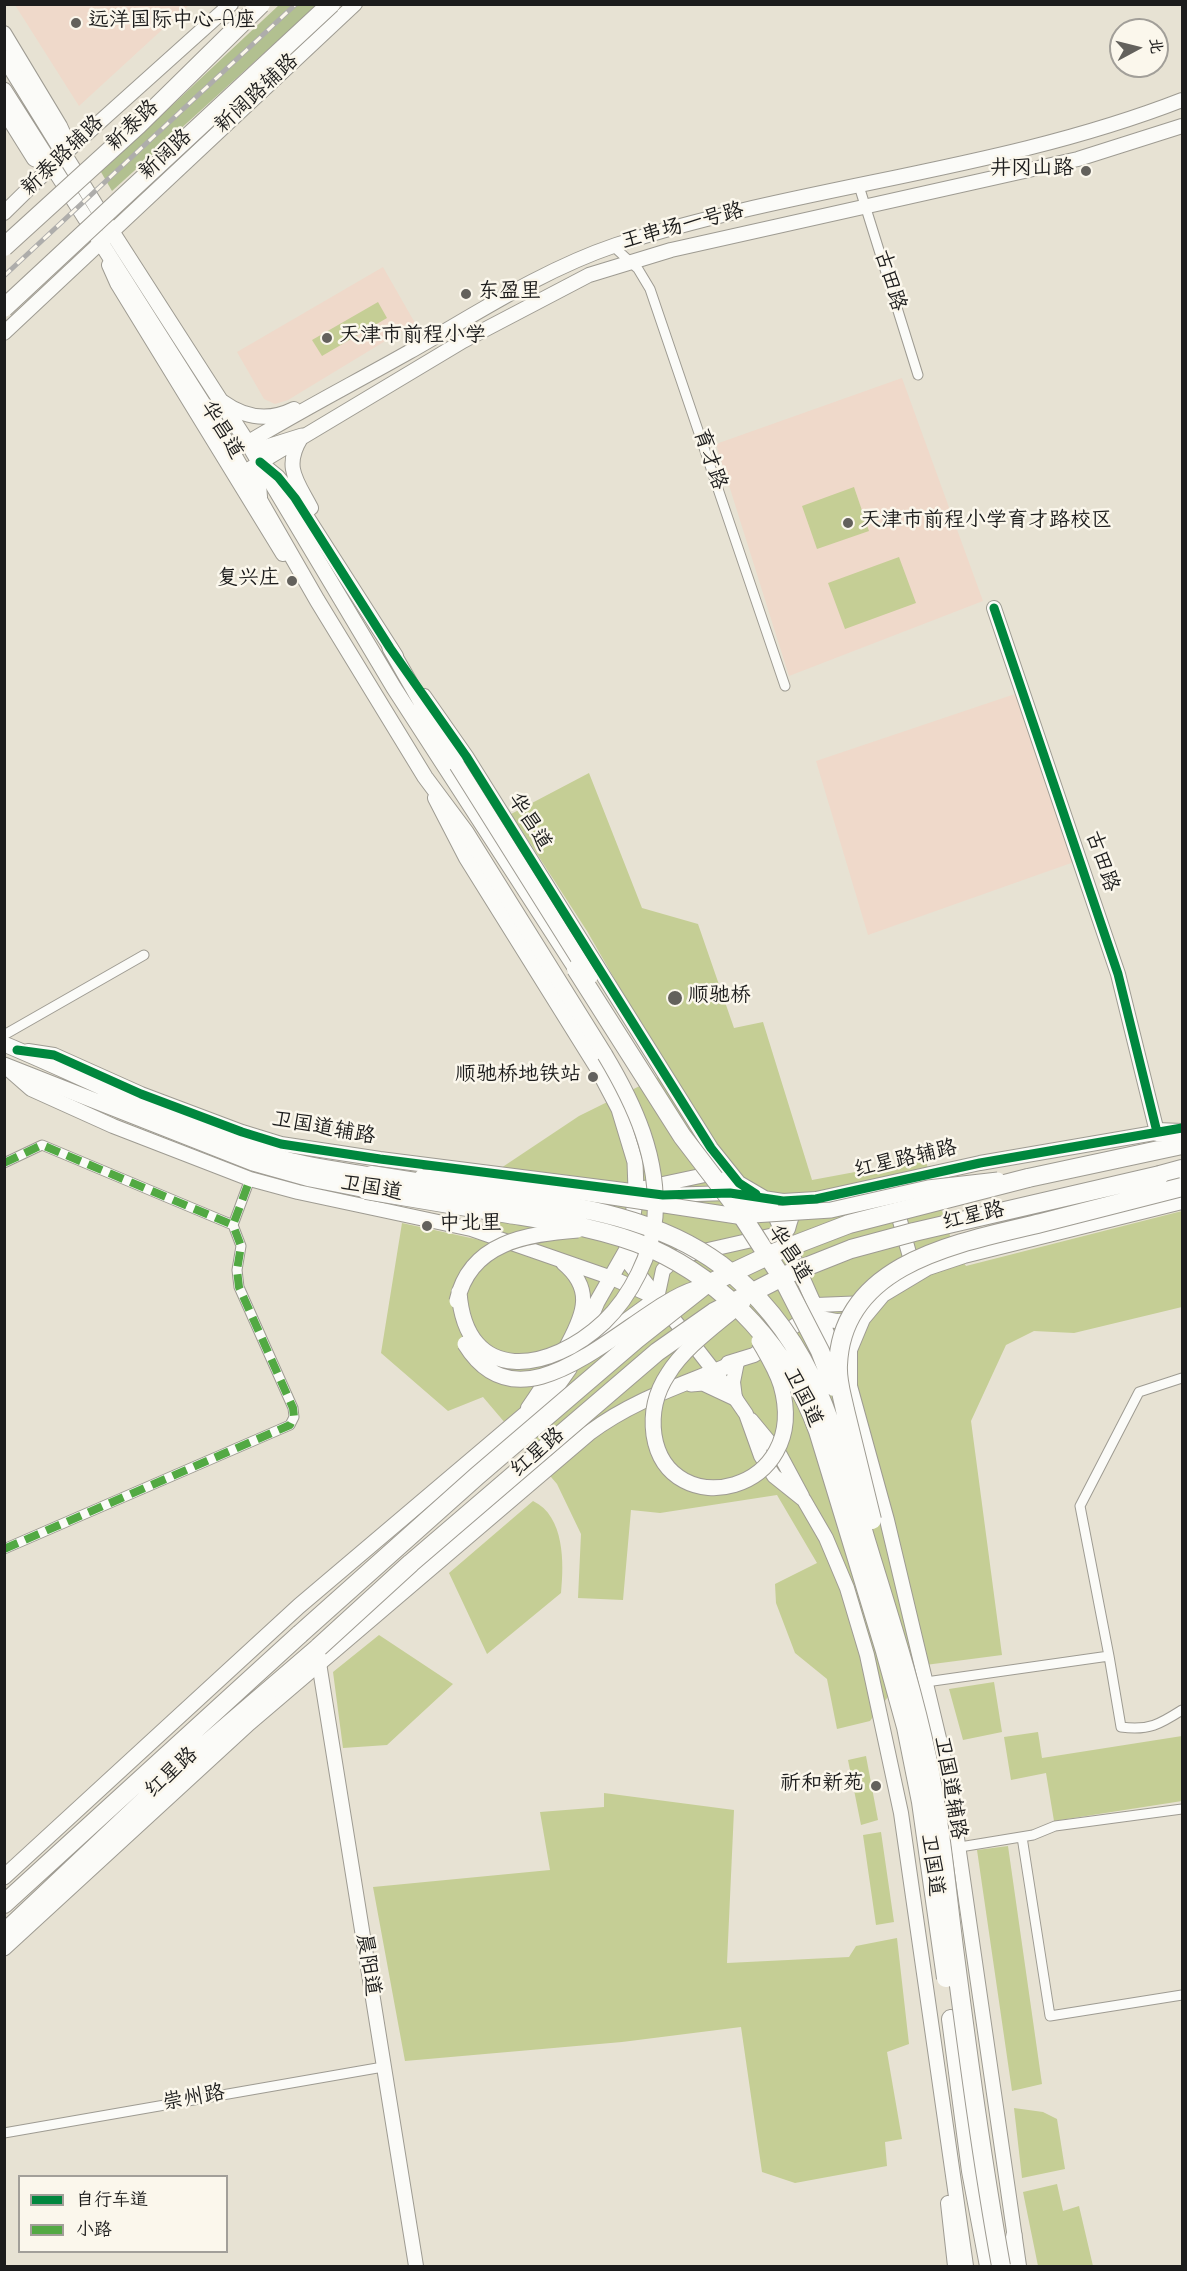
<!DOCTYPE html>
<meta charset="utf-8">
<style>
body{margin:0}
#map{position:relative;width:1187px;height:2271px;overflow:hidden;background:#e7e2d3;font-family:"Indie Flower","LXGW WenKai TC",sans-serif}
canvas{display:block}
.frame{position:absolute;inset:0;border:6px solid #1c1c1c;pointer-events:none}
.legend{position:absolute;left:18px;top:2175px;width:210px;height:78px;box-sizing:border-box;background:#fbf7ec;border:2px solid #a29f99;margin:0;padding:8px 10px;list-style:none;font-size:18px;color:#1c1c1c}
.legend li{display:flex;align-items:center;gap:12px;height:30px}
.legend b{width:30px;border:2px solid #a29f99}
.north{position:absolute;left:1109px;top:18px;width:60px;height:60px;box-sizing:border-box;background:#fbf7ec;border:2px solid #a29f99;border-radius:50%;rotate:83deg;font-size:16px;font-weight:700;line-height:24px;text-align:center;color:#1c1c1c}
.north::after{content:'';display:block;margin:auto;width:21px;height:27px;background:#63615c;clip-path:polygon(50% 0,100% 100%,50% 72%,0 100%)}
</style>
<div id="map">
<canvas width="1187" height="2271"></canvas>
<div class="frame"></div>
<ul class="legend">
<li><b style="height:8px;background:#00873e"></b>自行车道</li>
<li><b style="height:8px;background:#52a943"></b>小路</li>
</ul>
<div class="north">北</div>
</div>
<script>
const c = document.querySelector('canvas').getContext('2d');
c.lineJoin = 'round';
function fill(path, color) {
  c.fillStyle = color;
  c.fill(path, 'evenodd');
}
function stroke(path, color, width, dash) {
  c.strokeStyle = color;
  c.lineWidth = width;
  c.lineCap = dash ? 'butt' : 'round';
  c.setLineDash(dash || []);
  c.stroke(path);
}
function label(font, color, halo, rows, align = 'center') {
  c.font = font + ' "Indie Flower","LXGW WenKai TC",sans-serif';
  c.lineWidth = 5;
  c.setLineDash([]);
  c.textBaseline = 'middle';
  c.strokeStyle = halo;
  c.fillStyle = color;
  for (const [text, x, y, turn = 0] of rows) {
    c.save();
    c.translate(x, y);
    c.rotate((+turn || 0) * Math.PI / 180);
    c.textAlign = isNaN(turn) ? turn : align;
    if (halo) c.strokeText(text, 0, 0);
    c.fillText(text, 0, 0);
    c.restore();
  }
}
fill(new Path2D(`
 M15,5H189L79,106Z
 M383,267L415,323L288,400L275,404L264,399L237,352Z
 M902,378L983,601L789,676L716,444Z
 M1015,694L1074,862L868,935L816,761Z`), '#efd9ca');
fill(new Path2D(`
 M378,302L387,318L322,356L312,340Z
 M854,487L869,531L817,549L802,506Z
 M899,557L916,603L845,629L828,583Z
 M589,773L642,908L698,924L734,1028L763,1022L812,1180L925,1159L954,1248L966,1266L1182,1211V1307L1074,1333L1034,1331L1006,1345L971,1421L1002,1655L910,1667L870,1721L837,1729L827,1679L795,1653L776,1603L775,1584L817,1563L777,1495L660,1513L631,1510L623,1600L578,1598L581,1534L557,1484L483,1397L448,1411L381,1353L402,1223L480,1240L501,1168L579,1116L668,1072L587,931L511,814Z
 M533,1501C565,1516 564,1564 561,1593L487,1654L449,1573Z
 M379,1635L453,1684L387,1745L343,1748L333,1672Z
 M994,1682L1002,1732L963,1740L949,1689Z
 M1038,1732L1042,1758L1182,1736V1801L1054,1821L1046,1773L1011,1780L1004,1737Z
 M866,1756L878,1820L861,1825L848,1760Z
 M604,1793L734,1810L727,1963L849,1957L856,1946L897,1938L909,2044L887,2052L902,2139L885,2142L887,2166L795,2183L762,2172L741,2027L622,2042L405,2061L373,1887L550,1870L540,1812L604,1807Z
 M881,1832L894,1922L876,1925L863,1835Z
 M1008,1846L1042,2084L1012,2091L977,1850Z
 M1014,2108L1043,2112L1057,2119L1065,2169L1022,2178Z
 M1057,2184L1063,2211L1079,2206L1093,2266H1038L1023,2192Z`), '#c5ce95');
fill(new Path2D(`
 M279,5H317L112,191L101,172Z`), '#b2c090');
const street = new Path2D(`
 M859,186L918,375
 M613,246L638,269L650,289L785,686
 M4,1035L144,955
 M4,1163L42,1145L233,1225L250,1179
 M4,1549L290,1425L294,1417L293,1408L239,1287L237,1270L241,1246L233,1225
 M1109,1656L1121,1727C1149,1731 1160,1724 1182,1710
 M926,1682L1109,1656L1080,1506L1139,1392L1182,1378
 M1022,1837L1050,2016L1182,1995
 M960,1847L1033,1835L1055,1826L1182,1809
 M4,2133L383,2067`);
const secondary = new Path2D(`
 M4,33L60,126L65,137L64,154
 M4,111L34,159L52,167
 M4,213L64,154L231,4
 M109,265L117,283L283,554
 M4,333L355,4
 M223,402C245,418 268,422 294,409
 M301,438C283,467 297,481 311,508
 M224,457C284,419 347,387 409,352C476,314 542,270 616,245C801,185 1000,171 1182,100
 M262,464L278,477L295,498L396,656
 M236,477L463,341L589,275L671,250L1078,159L1182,126
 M260,497L258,471L262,457
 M994,608L1118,974L1157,1132
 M424,696L466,756L711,1148L739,1183L768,1200L840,1362
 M435,798L466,858L600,1073
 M28,1051L54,1055L141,1094L242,1132L281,1144L380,1159L663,1195L730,1193L783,1201L816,1199L980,1163L1166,1131
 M7,1068L31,1089L113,1126L250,1179L298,1192L471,1229L612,1278L657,1298
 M644,1188L719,1172
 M816,1199C795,1209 794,1206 788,1229L783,1233L677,1257L663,1270L657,1298L735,1398L746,1414L761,1456L774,1476L804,1500L826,1538L847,1588L867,1655L901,1813L966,2266
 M895,1203L914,1271
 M816,1305L867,1303
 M815,1317L836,1321L858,1320
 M595,1343L657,1298
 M728,1363L754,1355L811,1314
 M735,1398L733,1382L737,1362
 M528,1408C543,1386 582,1329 583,1302C584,1286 575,1273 563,1263
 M751,1420L780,1455L802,1496
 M319,1663L416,2266
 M948,2203L955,2266
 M1019,2266L948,1776L887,1520L850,1386V1350L863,1319L883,1295L928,1268L964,1256L1182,1202`);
const primary = new Path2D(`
 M4,57L112,232L249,445L394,688L576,969
 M4,90L216,424L317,600L425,777L466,832L605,1055
 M243,443L267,447L302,436
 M390,648L457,765
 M4,1044C98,1083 188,1132 285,1159C313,1167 342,1170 371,1175
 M4,1065L253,1163L310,1179L366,1190
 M600,1073L619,1109L635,1162L636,1190L630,1244L631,1265L657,1298
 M691,1384L703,1383L735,1398
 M4,1877L299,1606L555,1389L569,1369L597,1302L630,1244
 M4,1948L249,1723L589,1433C636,1398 684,1385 737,1362
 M1008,2266L1014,2235`);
const highway = new Path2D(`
 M1157,1132L1182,1133
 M1160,1175L1182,1169
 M1028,1178L1182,1145
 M4,1904L300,1634
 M4,1933L184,1763L319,1647
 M951,2019L971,2171L989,2266`);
stroke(street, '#9e9b92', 11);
stroke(secondary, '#9e9b92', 16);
stroke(primary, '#9e9b92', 17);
stroke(highway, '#9e9b92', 20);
stroke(street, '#fbfbf8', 9);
stroke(secondary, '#fbfbf8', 14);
stroke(primary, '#fbfbf8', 15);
stroke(highway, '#fbfbf8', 18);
const rail = new Path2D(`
 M4,276L296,4`);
stroke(rail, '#aeadab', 5);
stroke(rail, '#fbf7ec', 3, [9]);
const primaryBridge = new Path2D(`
 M457,765L590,977
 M422,1177L527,1184L737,1216L831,1210L928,1188L998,1180
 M723,1180L746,1201L773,1211
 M459,1292C466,1387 551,1372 604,1322C631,1296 652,1254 655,1217C659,1158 635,1105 605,1055
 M457,1301C470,1242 527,1234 578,1230
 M743,1302C718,1324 685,1346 668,1374C656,1392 651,1413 654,1435C668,1525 812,1494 781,1385C776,1369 767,1355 759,1341
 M465,1344C525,1441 631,1309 695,1289`);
const highwayBridge = new Path2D(`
 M4,247L138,125L261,4
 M4,308L331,4
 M576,969L682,1136L737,1208L784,1281L820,1351L834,1387
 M371,1175C416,1182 461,1189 505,1196C580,1207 658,1218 721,1265C814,1336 834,1431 865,1537C887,1610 911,1682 927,1757C940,1820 946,1884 954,1948C968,2055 982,2161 1001,2266
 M366,1190C414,1198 461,1206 509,1214C557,1222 606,1229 650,1248C728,1283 789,1351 818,1431L885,1651L906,1727L921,1802L946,1978
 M872,1520C863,1484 854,1447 845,1410C842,1395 837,1381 838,1365C842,1261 963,1242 1041,1223C1088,1211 1135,1199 1182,1187
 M300,1634L477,1476L637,1339L704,1286L776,1252L849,1224L1028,1178
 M319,1647L411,1563L657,1352L714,1312L788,1274L851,1249L914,1232L1160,1175`);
stroke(primaryBridge, '#9e9b92', 17, []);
stroke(highwayBridge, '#9e9b92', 20, []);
stroke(primaryBridge, '#fbfbf8', 15);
stroke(highwayBridge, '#fbfbf8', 18);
stroke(new Path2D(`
 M4,1163L42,1145L233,1225L250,1179
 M4,1549L290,1425L294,1417L293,1408L239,1287L237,1270L241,1246L233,1225`), '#52a943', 8, [15, 8]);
stroke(new Path2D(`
 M260,462L278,477L295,498L390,648L466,756L711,1148L739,1183L756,1194
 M994,608L1118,974L1157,1132
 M17,1050L54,1055L141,1094L242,1132L281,1144L380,1159L663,1195L730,1193L783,1201L816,1199L980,1163L1182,1128`), '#00873e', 9);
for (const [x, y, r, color] of [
 [76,23,6,"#63615c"],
 [1086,171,6,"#63615c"],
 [466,294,6,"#63615c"],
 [327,338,6,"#63615c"],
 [848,523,6,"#63615c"],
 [292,581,6,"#63615c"],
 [675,998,8,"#63615c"],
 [593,1077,6,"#63615c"],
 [427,1226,6,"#63615c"],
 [876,1786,6,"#63615c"]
]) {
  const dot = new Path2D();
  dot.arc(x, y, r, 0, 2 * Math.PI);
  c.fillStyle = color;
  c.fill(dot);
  stroke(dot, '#fbf7ec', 2);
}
label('21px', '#1c1c1c', '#fbf7ec', [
 ["远洋国际中心-A座",88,23],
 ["井冈山路",1074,171,"right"],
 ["东盈里",478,294],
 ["天津市前程小学",339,338],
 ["天津市前程小学育才路校区",860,523],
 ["复兴庄",280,581,"right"],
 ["顺驰桥",688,998],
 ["顺驰桥地铁站",581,1077,"right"],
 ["中北里",439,1226],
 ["祈和新苑",864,1786,"right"]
], 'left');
label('21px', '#1c1c1c', '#fbf7ec', [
 ["新阔路辅路",258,95,-43],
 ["新泰路",134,127,-44],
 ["新阔路",167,156,-43],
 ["新泰路辅路",64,157,-44],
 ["王串场一号路",683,228,-15],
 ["古田路",888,281,73],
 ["华昌道",220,431,59],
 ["育才路",708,460,71],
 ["华昌道",528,823,58],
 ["古田路",1100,862,71],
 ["卫国道辅路",323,1130,10],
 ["红星路辅路",906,1161,-13],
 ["卫国道",371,1190,10],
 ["红星路",974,1218,-13],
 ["华昌道",788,1255,58],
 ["卫国道",801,1398,64],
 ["红星路",539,1454,-41],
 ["红星路",173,1774,-43],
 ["卫国道辅路",948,1788,80],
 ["卫国道",930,1865,82],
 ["晨阳道",366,1965,81],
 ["崇州路",194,2100,-10]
]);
</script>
